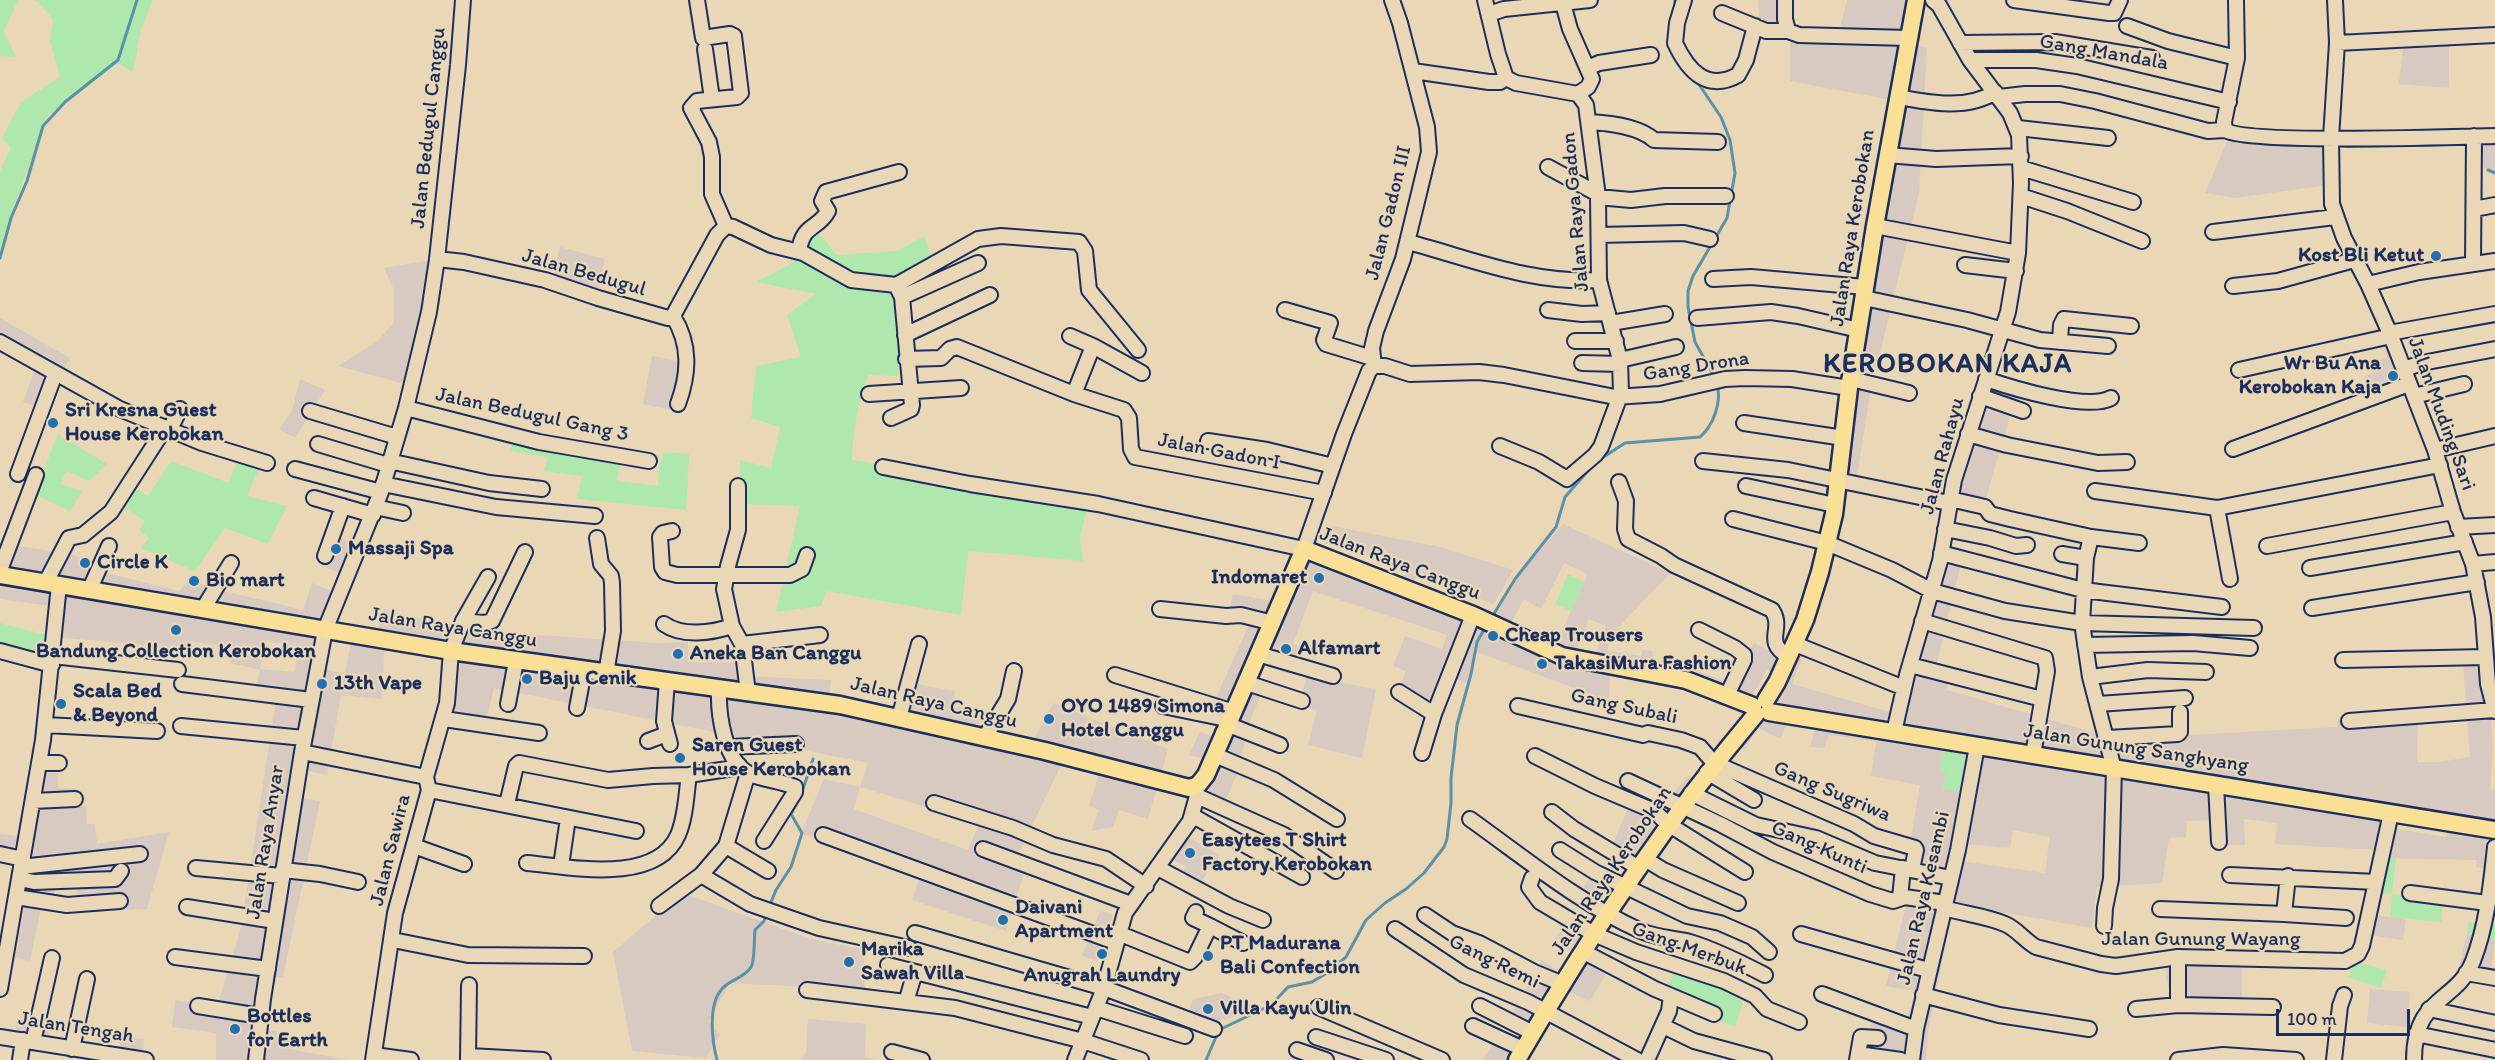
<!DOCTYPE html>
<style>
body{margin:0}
#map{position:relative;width:2495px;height:1060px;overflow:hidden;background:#ead7b5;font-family:Itim,sans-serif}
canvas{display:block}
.scale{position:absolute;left:2276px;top:1009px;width:134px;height:27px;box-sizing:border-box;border:3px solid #1b2f5e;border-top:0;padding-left:8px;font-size:18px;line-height:21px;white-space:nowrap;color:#1b2f5e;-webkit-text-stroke:4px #ead7b5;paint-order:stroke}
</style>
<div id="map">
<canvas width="2495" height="1060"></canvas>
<div class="scale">100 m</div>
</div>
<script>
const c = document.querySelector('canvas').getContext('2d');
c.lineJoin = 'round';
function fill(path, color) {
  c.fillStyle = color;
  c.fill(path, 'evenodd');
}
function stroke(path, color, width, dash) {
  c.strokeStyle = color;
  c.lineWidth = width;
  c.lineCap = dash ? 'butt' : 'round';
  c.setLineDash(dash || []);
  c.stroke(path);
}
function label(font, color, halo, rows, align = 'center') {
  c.font = font + ' Itim,sans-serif';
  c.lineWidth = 4.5;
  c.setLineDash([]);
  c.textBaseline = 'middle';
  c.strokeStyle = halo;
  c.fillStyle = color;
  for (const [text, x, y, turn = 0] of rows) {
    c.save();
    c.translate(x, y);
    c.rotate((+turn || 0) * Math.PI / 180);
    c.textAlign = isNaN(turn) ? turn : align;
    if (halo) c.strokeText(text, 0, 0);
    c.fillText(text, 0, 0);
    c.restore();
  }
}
fill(new Path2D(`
 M1758,0H1789L1791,32L1838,36L1847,0H1950L1946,22L1926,3L1917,46L1927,47L1919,193L1870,394L1856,484H1839L1902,102L1790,81V32L1760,34Z
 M2449,39V88L2399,84L2404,41Z
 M2232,129L2335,133L2328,185L2235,198L2205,193Z
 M2479,134H2495V171L2479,167Z
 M560,247L605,259L597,299L551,283Z
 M436,259L412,386L338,366L375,343L394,323V290L384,268Z
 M0,318L70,358L58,380L47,410L23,402L36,367L0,346Z
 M2394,334L2410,381L2371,394L2365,376L2377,372L2374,362L2387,358L2380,339Z
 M652,356L688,363L676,411L643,404Z
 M1988,375L2020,384L1983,508L1957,502Z
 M300,379L325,390L295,438L279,429L292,411Z
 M1563,524L1670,573L1612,634L1607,651L1641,656L1642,650L1653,651L1652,661L1661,662L1657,681L1610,674L1609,701L1477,652L1466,683L1452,677L1437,716L1397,694L1406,671L1393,666L1405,636L1442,649L1447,635L1313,591L1293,644L1302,647L1290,675L1258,662L1247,683L1263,690L1249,723L1261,727L1258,738L1246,737L1238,771L1221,813L1198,802L1215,761L1189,755L1200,732L1219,739L1227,717L1210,711L1252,618L1228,613L1233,594L1280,602L1296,554L1402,582L1406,568L1321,542L1327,525L1440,547L1513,570L1494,604L1432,583L1430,575L1418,572L1412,586L1493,620L1516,578ZM1564,563L1588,574L1550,657L1505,634L1524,599L1541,609ZM1589,619L1606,626L1590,669L1570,664Z
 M334,536L360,546L347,576L322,566Z
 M0,543L65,553L105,565L102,572L179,591L189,580L216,589L303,610L312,583L339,594L319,669L345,673L352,638L375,642L383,609L464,630L657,643L688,642V662L743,663L744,676L831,680L827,712L902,725L911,683L955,691L952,707L981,709L977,738L1028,752L1053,703L1168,749L1148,819L1119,810L1113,827L1091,831L1099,810L1089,806L1099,773L1063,761L1013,865L1025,870L1006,931L912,900L920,876L801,833L824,779L860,787L868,763L494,688L484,729L449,727L446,706L452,654L385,644L381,699L341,695L327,775L300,769L294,797L320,801L283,977L260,976L253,1028L285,1033L284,1048L349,1060H216V1033L172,1027L175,1000L218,1005L241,927L276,701L253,697L260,670L230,663L233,648L190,641L187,654L142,645L55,637L58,607L0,599V587L61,596L69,578L56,575L57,571L44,567L40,585L0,579ZM265,641L299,646L295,672L260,669ZM860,787L979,823L968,850L854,809Z
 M1943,550L1962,560L1936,667L1949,676L1947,690L2117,739L2337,727L2338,719L2418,714L2417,762H2440L2470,757L2463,664H2476L2490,711L2492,730L2493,746L2490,789L2495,790V870L2476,867L2477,860L2375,858L2379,850L2275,844L2277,823L2244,819L2245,845H2216L2213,844L2212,820L2187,821L2186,837L2169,838L2162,883L2097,887L2092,928L1954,904L1928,1032L1926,1060H1865L1872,1023L1905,1027L1915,991L1886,986L1908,897L1936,901L1943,873L1906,867L1920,785L1871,776L1876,741L1829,735L1824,748L1810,747L1816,722L1788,718L1781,739L1758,728L1744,750L1729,742L1759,713L1781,678L1767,670L1750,700L1674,684L1683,662L1689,664L1688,668L1728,682L1739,680L1750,663L1744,660L1754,643L1789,659L1802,629L1811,636L1792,684L1900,715ZM2391,816L2448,827L2446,837L2389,828ZM2013,830L2050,837L2045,873L1947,859L1951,843L2010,848Z
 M1306,677L1376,689L1362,758L1308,745L1317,710L1299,706Z
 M44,772L58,773V788H77V805L86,806L87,824H95L97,844L169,832L147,909L73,911L78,889L55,888V910L41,908L30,961L15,957L25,905L15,904L26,863L0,861V834L30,837Z
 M1689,775L1702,786L1653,871L1631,855L1609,853L1631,801L1657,813Z
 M1175,830L1220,855L1196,889L1178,878L1185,866L1159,853Z
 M1595,869L1612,881L1595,912L1577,898Z
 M682,893L811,939L866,950L864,963L865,990L730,983L708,1022L720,1034L706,1058L632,1051L613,952Z
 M1100,911L1113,915L1097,961L1082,956Z
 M2372,915L2406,919L2403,940L2370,935Z
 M1565,924L1582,933L1570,951L1553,941Z
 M2467,934L2495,940L2491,973L2459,968Z
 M1588,951L1613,963L1590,1001L1565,990L1522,1060H1482L1498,1036L1513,1043L1526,1021L1513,1012L1542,960L1571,980Z
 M2165,956H2242V1004L2172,1001L2166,978Z
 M2370,989L2410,992L2407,1027L2367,1023Z
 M1222,993L1234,999L1239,1015L1205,1025L1187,1019L1193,999Z
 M808,1019L866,1024L865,1056L877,1060H801L806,1053Z
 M17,1020L49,1022L48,1044L35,1042L34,1052H17L14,1039Z
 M120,1037L144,1039L143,1058L119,1053Z`), '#d8cac1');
fill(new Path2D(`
 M0,0H18L4,31L16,57L0,56Z
 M32,0H153L140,32L135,64L132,72L119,63L47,116L4,235L0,253V171L11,148L2,138L21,102L60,77L50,41L53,19L39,3Z
 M817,231L837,255L897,251L925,236L933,265L900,283L898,376L868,375C858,403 853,430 852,460L929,471L1087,508L1080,537L1083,561L968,551L961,615L826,591L821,606L776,612L800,506L741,504L740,460L771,468L780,427L751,418L756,366L801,357L787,315L816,294L756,282L793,263L795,252L784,248Z
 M58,434L107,464L89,481L66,471L61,484L82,491L70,511L34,494Z
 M513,437L621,461L617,481L658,486L659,469L664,452L689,454L686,510L577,499L582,476L544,471L548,457L511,451Z
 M237,460L260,466L247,496L287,506L268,544L225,528L195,571L141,548L149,538L139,530L145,521L123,507L136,489L148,496L171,461L229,483Z
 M1568,574L1585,582L1571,611L1555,604Z
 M0,623L55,637L51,669L0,651Z
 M1945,741L1967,745L1959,791L1942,788L1946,773L1939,771Z
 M2375,858L2396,859L2392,894L2443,899L2441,922L2390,917L2392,894L2370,893Z
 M2469,922L2495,925V940L2467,934Z
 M2356,962L2387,970L2381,988L2348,977Z
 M1675,967L1745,996L1735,1027L1663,997Z`), '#afe8ad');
stroke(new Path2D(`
 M1675,10V0
 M1696,80L1721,117L1730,140L1735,173L1727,218L1693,276L1688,291V307L1695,342L1714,376
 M2488,170L2495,173
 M0,258L11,218L27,181L43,126L65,102L118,60L137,0
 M1599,460L1625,443L1700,437C1713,426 1722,402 1717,385
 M1492,617L1515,579L1556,527L1565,497L1594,464
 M769,907L776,890L791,867L802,833L791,814L801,795L813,759
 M717,1060C712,1041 708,1006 721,990C728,980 745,978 751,967C755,961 754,938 755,930L764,921L767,914
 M1206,1060L1219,1030L1271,1005L1288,987L1312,982L1327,973L1346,957L1366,920L1385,903L1406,889L1424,873L1444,847L1447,839L1451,803V778L1457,725L1471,674L1477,642L1485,628`), '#5992a9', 3);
const minor = new Path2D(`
 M697,0L703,38L730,34L734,36L741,93L737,97L697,101L691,108L709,142L712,157V194L726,226
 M1485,0L1498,54L1506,78L1516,83L1578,94L1586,105L1598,197L1599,280L1620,360L1621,393L1601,447L1595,455L1567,479L1539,462L1500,446
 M1562,0L1570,29L1592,79L1588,87L1578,94
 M1684,0L1677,23L1675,43C1688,71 1707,92 1738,75L1746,60L1755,26
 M1785,0V19L1788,31
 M2014,0L2109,13H2114L2120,0
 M2335,0L2337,43L2331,138L2332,204L2344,238L2368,284L2391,336L2435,450L2453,512L2473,564L2483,617L2488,684L2495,711
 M1722,13L1766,31H1788L1799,35L1908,38
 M1489,14L1504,9L1590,0
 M2127,26L2168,41L2237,58
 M1960,43L2055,42L2152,58
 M2337,43L2495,35
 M705,49L712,99
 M1970,60H2036L2077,66L2229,102
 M1588,68L1599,63L1651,55
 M1413,71L1489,82H1500L1506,78
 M1899,97C1929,103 1968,110 1995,92
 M1999,97L2025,94H2060L2095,101L2208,131L2225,130
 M1590,122C1609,123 1640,127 1654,140L1718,142
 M2018,128L2108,138
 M2225,130C2245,144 2457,137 2495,136
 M2225,130L2224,122L2237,58L2236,0
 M1887,155L1936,159L2021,156
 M1548,167L1598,194
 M2021,168L2133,202
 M2021,196L2067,211L2142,241
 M1598,197L1631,200L1665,196H1726
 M2474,209L2495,205
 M726,226L733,227L771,245L803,253L851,280L896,285
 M1875,226L2018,253
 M2213,232L2335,217
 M1599,235L1684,233L1710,239
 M1408,242C1472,259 1531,284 1599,280
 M799,251C803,223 818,230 828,211L822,201L826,192L899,172
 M437,259L464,262L545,280L598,298L668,318L673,316L717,235L726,226
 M2473,264L2474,136
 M1965,265L2016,271
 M1713,279L1751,277L1865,287
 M2368,284L2419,272L2495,261
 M896,285L978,239L1001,236L1079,242L1085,251L1089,290L1138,350
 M2233,286L2278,281L2354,260
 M902,297L978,263
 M1864,298L1967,320L2040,340L2108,346
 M1285,310L1330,323L1324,340L1326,344L1372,358
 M1548,310L1582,314L1608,313
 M673,316C691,345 689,374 678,404
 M1697,318L1771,312L1798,316L1859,330
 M1611,323L1665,314
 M2389,333L2495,314
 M905,335L990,295
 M1070,336L1093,346
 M1575,341H1616
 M0,342L120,409L202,443L267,463
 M2060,342L2061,325L2064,319L2131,326
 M906,359L941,358L950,349L957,347L1074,394L1124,410L1129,418L1131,449L1135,457L1324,493
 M1620,360L1676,347
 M1582,363L1620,364
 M1374,366H1385L1410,374L1479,372L1504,375L1615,397L1660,394L1725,379L1745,378L1792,379L1849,388
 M1374,366L1372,348L1376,331L1403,259L1429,152L1427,127L1400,23L1392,0
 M2404,369L2422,363L2495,349
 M2239,370L2391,336
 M1851,379L1909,393
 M1986,379C2012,388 2087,411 2111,398
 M869,394L961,388
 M1074,394L1093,346L1142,373
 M1980,396L2023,411
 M2414,396L2464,384
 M406,408L539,442L649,461
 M310,411L397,437
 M891,418L911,409L912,405L902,297L896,285
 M1744,423L1844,438
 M170,429L180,409
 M1968,434L2007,445L2098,463L2127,462
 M1208,441L1267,450L1333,466
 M318,444L388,465
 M2233,449L2409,384
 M2435,450L2495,436
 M389,461L489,483L542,489
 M1703,461L1788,470L1949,503
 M883,467L970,484L1098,504L1304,549L1344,434L1369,371L1374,366
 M295,469L381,492
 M18,474L55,374
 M1619,482L1626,501L1625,529L1628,539L1661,556L1674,565L1772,610C1785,630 1762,641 1789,657
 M383,484L496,507L595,516
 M738,486V530L728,566L724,589L732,626L742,644L748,693
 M1746,486L1835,505
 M2095,491L2217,508L2440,465
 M314,498L373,515
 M1950,499L1985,507L1990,514L2010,519L2091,537L2139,543
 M375,507L403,513
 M2217,508L2230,579
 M1733,519L1827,543L1892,570L1932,591L2005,611L2082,623L2254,628
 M2458,527L2495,525
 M1945,529L1990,538L2016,546L2027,545
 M672,531L663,533L660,537L662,567L665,572L677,575H790L802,569L807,555
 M2091,537L2086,558L2082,623L2090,677L2114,769L2111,879L2105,908L2104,926
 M597,538L601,564L611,576L612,583L613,631L606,674
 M2267,546L2453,512
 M1941,553L2083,590L2222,607
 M2062,554L2086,558
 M325,556L343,506
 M2473,564L2495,562
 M2310,568L2465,542
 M0,570L36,475
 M46,582L69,538L83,535L111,512L165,428
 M89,591L109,546
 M2312,608L2477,582
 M203,609L231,563
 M1160,609L1226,616L1241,615L1273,623
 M463,621L484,623L492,621L525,552
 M1922,621L2045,658L2047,671L2033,755
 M664,624C682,637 712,633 732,626
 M1699,630L1735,648L1744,655V660L1727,695
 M742,644L820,635
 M1795,644L1904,688
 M2085,645L2193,643L2250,648
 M0,651L52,665
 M1258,654L1333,676
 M53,656L178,670
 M2343,660L2485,657
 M1910,665L2042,699
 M1115,675L1234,712
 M2090,677L2148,670L2206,672
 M667,681L664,721L670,744
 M1247,683L1302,701
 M182,684L311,700
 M719,689C718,714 724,762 750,774C764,780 781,781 795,787V792L764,841
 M1399,692L1434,714
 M508,704L516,661
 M2098,704L2185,698
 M1163,706L1231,720
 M1518,706L1643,735L1648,733L1681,740L1700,747L1714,763L1854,824L1874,836L1915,848L1916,850L1912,869
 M577,708L584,671
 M899,718L919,644
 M444,719L539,733
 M2349,721L2495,710
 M46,725L157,731
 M1229,725L1280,745
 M181,726L304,738
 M1894,732L1907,675L1940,561L1954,480L2008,312L2018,253L2021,183L2019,135L2010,113L1970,60L1939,5L1933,0
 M985,737L1008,699L1014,671
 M2108,738L2178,734L2180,732V712
 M648,741L667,734
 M729,747L796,744
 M302,752L426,777
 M1422,753L1434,714L1473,615
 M1215,755L1274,780L1337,819
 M1535,756L1595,786L1654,811L1668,824L1745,872
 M39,763H59
 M1707,772L1754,800
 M1628,781L1720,824L1773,852L1870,894L1893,901L1905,897L1945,903
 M2216,785L2219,842
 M429,790L636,831
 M1691,793L1756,825L1816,838L1875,863L1951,878
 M1197,796L1284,835L1336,871
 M33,801L75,799
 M934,803L1013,828L1053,845L1106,859L1146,886
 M507,804L516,766L519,763L608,780L653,776L689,775L734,768L739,765
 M1552,812L1574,829L1639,868
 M1193,816L1302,877
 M1470,819C1526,859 1579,903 1641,931C1657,938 1673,938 1690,942C1716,950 1740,962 1765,975
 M823,835L1115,942
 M414,846L464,864
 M726,846L768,871
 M983,849L1131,904
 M1560,850L1595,872L1687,916L1720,923L1752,937L1769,952
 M0,854L23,859
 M1645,859L1663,870L1738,903
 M527,863C571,867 656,885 678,835C686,816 686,795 689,775
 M561,866L568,818
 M21,867L140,854
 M196,868L282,876
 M1158,868L1229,906L1263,920
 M283,870L320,874L358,882
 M701,875L750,904L819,928L909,948
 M2230,875L2376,882
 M2288,876L2284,914L2346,918
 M1532,878L1529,887L1540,902L1594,934L1636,952L1724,981L1755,996L1767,1009L1799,1022
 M20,879L34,882L115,879L121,871
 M2410,893L2487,903
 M16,897L67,905L120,901
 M1900,898L1903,868
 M659,906L701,875L726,846L748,773
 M187,907L275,921
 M1944,908C1964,914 1986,916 2005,924C2017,929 2024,940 2036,947L2101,964L2116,966L2178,957L2345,961L2358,954L2362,946L2391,813
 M2160,909L2284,914
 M1425,915L1452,933L1479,943L1534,972L1563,984
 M1210,926L1243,943
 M1395,929L1464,975L1528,1002L1637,1060
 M915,933L1104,988L1214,1029
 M1118,933L1190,962L1195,957L1210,926L1193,918L1196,912
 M1801,934L1928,970
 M393,940L468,955L584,956
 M1584,952L1655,989L1714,1014
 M175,957L268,969
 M2178,957V1005
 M888,965L1092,1017
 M2466,973L2495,978
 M0,989L43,740L59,585
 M807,990L955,1008L1083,1041L1141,1060
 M1822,994L1916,1029
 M1923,995L1999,1015L2089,1029
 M906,1002L915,972
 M198,1006L260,1016
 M1480,1006L1533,1033
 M1318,1007L1442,1060
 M1096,1008L1185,1036
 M2136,1009L2178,1005L2273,1007
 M2429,1009L2495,1023
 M1473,1026L1523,1049
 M1663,1026L1694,1041L1764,1060
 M2416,1034L2495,1050
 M0,1037L146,1060
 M1316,1037L1386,1060
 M33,1042L52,958
 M72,1049L87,979
 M1297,1050L1326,1060
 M892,1052L922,1060
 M1858,1054L1901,1060
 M374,1055L411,1060
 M469,1056L543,1060
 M20,1060L23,1040
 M256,1060L263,999L302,752L325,630L381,492L406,408L429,312L437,259L458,65L463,0
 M373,1060L395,913L429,790L426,777L447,703L451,651L463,621L488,577
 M468,1060L469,985
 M1075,1060L1104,988L1125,913L1190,821L1197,796L1194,788
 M1647,1060L1669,1011L1671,996
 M1857,1060L1861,1037L1878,1038
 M1912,1060L1916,1029L1958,850L1977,746
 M2178,1060L2223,1055L2296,1060
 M2334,1060L2340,1006L2344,995
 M2414,1060C2414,995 2456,1004 2473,961C2487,925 2491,884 2495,847`);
const major = new Path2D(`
 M0,575L451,651L840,705L1045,751L1189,788L1198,785L1206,775L1304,549L1473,615L1562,656L1686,680L1753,706
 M1766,700L1777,682L1805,620L1820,572L1834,514L1849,388L1875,226L1916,0
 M1769,712L2495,830
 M1517,1060C1587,939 1666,821 1756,714`);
stroke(minor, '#1b2f5e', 18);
stroke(major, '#1b2f5e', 21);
stroke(minor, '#ead7b5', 14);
stroke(major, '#fadf96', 16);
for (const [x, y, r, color] of [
 [2436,256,6,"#1f6fb2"],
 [2393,376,6,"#1f6fb2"],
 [53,423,6,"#1f6fb2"],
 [336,549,6,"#1f6fb2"],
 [85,563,6,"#1f6fb2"],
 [1319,578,6,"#1f6fb2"],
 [194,581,6,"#1f6fb2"],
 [176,630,6,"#1f6fb2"],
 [1493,636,6,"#1f6fb2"],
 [1286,649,6,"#1f6fb2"],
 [678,654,6,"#1f6fb2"],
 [1542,664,6,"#1f6fb2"],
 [527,679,6,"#1f6fb2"],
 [322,684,6,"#1f6fb2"],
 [61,704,6,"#1f6fb2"],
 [1049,719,6,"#1f6fb2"],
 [680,758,6,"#1f6fb2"],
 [1190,853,6,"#1f6fb2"],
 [1003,920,6,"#1f6fb2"],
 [1102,954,6,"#1f6fb2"],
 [1208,956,6,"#1f6fb2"],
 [849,962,6,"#1f6fb2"],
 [1208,1009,6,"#1f6fb2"],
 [235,1029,6,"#1f6fb2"]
]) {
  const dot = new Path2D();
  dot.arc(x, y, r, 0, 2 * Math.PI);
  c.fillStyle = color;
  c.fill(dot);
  stroke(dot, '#ead7b5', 2);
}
label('21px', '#1b2f5e', '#ead7b5', [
 ["Gang Mandala",2104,53,10],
 ["Jalan Bedugul Canggu",429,128,-84],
 ["Jalan Raya Gadon",1576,212,-95],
 ["Jalan Gadon III",1389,213,-76],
 ["Jalan Raya Kerobokan",1853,228,-81],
 ["Jalan Bedugul",584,273,16],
 ["Gang Drona",1696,367,-9],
 ["Jalan Muding Sari",2441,414,70],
 ["Jalan Bedugul Gang 3",532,415,12],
 ["Jalan Gadon I",1219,452,11],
 ["Jalan Rahayu",1943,456,-75],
 ["Jalan Raya Canggu",1400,564,21],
 ["Jalan Raya Canggu",453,628,9],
 ["Jalan Raya Canggu",934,703,13],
 ["Gang Subali",1624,707,12],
 ["Jalan Gunung Sanghyang",2136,749,9],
 ["Gang Sugriwa",1832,792,23],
 ["Jalan Raya Anyar",266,842,-81],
 ["Gang Kunti",1819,848,24],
 ["Jalan Sawira",391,850,-76],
 ["Jalan Raya Kerobokan",1612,871,-56],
 ["Jalan Raya Kesambi",1924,898,-77],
 ["Jalan Gunung Wayang",2201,940],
 ["Gang Merbuk",1689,949,20],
 ["Gang Remi",1494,962,26],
 ["Jalan Tengah",76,1028,9]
]);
label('bold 21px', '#1b2f5e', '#ead7b5', [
 ["Kost Bli Ketut",2424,256,"right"],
 ["Wr Bu Ana",2381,364,"right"],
 ["Kerobokan Kaja",2381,388,"right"],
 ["Sri Kresna Guest",65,411],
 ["House Kerobokan",65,435],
 ["Massaji Spa",348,549],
 ["Circle K",97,563],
 ["Indomaret",1307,578,"right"],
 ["Bio mart",206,581],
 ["Cheap Trousers",1505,636],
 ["Alfamart",1298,649],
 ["Bandung Collection Kerobokan",176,652,"center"],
 ["Aneka Ban Canggu",690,654],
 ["TakasiMura Fashion",1554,664],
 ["Baju Cenik",539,679],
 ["13th Vape",334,684],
 ["Scala Bed",73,692],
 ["& Beyond",73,716],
 ["OYO 1489 Simona",1061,707],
 ["Hotel Canggu",1061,731],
 ["Saren Guest",692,746],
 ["House Kerobokan",692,770],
 ["Easytees T Shirt",1202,841],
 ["Factory Kerobokan",1202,865],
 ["Daivani",1015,908],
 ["Apartment",1015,932],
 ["PT Madurana",1220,944],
 ["Bali Confection",1220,968],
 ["Marika",861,950],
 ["Sawah Villa",861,974],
 ["Anugrah Laundry",1102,976,"center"],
 ["Villa Kayu Ulin",1220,1009],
 ["Bottles",247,1017],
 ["for Earth",247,1041]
], 'left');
c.letterSpacing = '1.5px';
label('bold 27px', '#1b2f5e', '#ead7b5', [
 ["KEROBOKAN KAJA",1948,365]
]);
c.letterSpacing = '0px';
</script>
